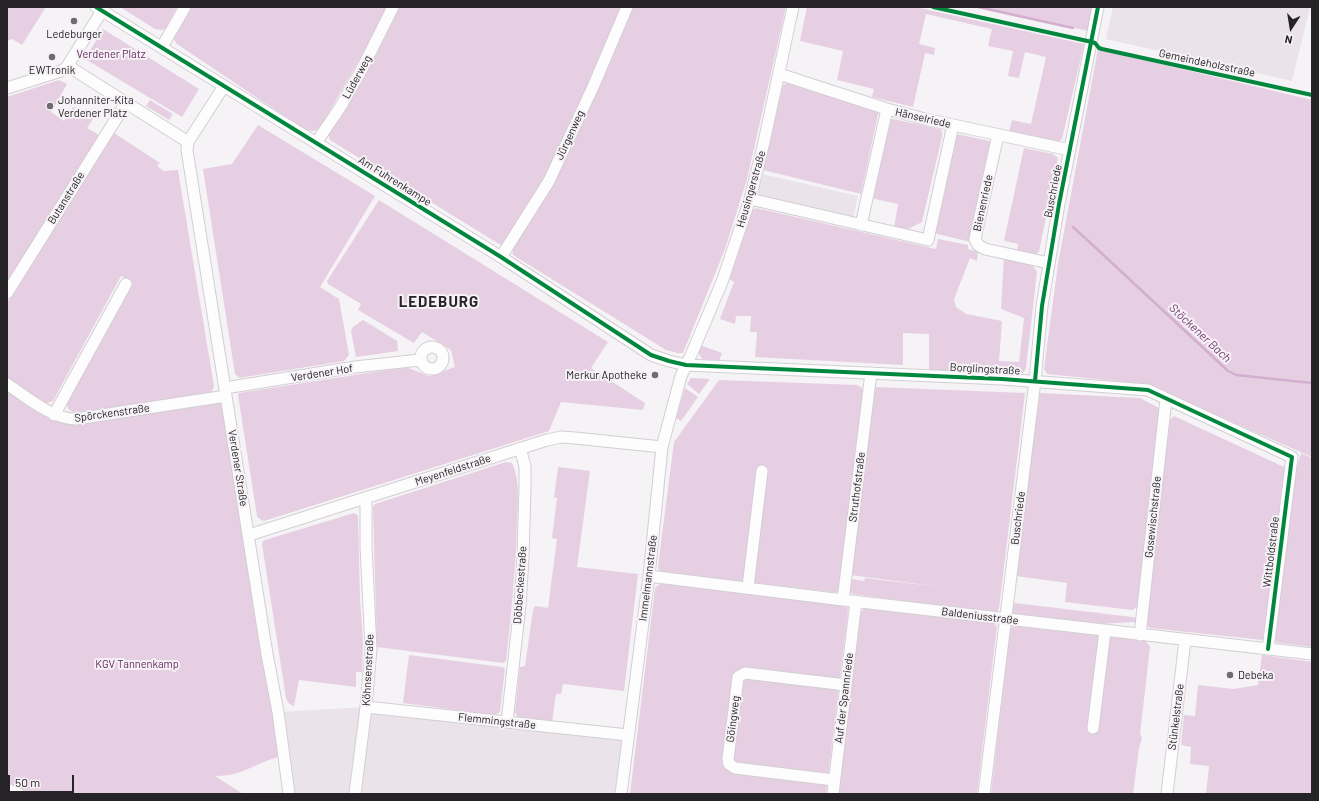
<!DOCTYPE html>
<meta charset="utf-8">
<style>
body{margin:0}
#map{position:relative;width:1319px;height:801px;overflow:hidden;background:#f5f3f5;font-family:Barlow,sans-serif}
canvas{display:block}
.frame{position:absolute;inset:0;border:8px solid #252325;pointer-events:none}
.north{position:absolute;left:1271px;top:8px;width:40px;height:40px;-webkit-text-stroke:3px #f6f2f6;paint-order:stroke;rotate:192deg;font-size:11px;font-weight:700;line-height:16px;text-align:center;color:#252325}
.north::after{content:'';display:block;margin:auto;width:14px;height:18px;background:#252325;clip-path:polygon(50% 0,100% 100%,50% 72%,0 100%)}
.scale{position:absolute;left:8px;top:775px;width:66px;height:18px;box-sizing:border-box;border:2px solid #252325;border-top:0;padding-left:5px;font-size:12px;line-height:14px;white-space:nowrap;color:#252325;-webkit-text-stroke:3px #f6f2f6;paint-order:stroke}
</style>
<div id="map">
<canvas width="1319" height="801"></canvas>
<div class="frame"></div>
<div class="north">N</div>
<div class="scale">50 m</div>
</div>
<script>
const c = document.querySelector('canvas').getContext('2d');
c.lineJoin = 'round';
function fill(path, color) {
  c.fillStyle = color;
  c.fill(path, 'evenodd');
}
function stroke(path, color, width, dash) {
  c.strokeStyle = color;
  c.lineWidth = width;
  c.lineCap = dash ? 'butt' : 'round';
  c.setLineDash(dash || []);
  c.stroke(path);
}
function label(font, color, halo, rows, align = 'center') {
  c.font = font + ' Barlow,sans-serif';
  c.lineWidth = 4;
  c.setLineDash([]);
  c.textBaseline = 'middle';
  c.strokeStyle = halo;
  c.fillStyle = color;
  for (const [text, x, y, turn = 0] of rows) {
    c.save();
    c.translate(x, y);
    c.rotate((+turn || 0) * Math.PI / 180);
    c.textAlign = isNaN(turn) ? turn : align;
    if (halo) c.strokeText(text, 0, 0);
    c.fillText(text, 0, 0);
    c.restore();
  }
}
fill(new Path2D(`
 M1113,7H1310L1292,81L1106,39Z
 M762,174L858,196L853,220L756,198Z
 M366,707L628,735L621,794H289L278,712Z`), '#eae3e9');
fill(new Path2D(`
 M7,7H46L22,45L12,39L7,41Z
 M120,7H177L165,29L161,30L155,29Z
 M191,7H387L378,28L319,129L314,131L305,130L177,44L174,40L175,36Z
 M399,7H621L596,66L550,167L503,245L499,244L330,140L328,134Z
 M631,7H786L747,179L725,249L683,353H678L666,350L513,255L512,249Z
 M807,7H915L1084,44L1062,139L1056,143L1009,132L1012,120L1031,124L1046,57L1025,52L1019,78L1008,76L1013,51L988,46L992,29L926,14L919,44L935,48L934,55L925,53L913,107L872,97L874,89L837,80L843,51L800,41Z
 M978,7H1098L1093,32Z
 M103,29L199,89L182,117L85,59Z
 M1098,49L1312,100V457L1145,384L1047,374L1044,369L1058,264Z
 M59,80L67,84L51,112L64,121L73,107L93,119L87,128L99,135L7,282V97Z
 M788,83L877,112L878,114L861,194L763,170L783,85Z
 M150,100L173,114L169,120L146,106Z
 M893,119L940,129L942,131V137L922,222L906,230L894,228L898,204L871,198L888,122L890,120Z
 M258,125L375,196L320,287L339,299L349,355L344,361L239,378L235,374L203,169L232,164Z
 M114,133L160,163L157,166L164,171L178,170L214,386L212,392L208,394L80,413L73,412L68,409L67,404L133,283L121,276L53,401L45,404L7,379V303Z
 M957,134L989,141L991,143L971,242L937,234L934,230Z
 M1024,148L1053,154L1058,158L1039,252L1035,255L1017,252L1018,244L1004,241Z
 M379,200L608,342L591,368L645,403L643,410L561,402L549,431L264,521L258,518L257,516L238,395L239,393L406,367L429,376L455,367L451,350L422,332L414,343L358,310L361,304L328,284L327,281Z
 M756,208L936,249L938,239L968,245V249L978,252L977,261L970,258L954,299L956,307L966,314L1002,321L999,361L1019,362L1024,318L1001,309L1004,257L1031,263L1037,272L1026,368L1023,373L1017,374L929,370V334L903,333V365L755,357L757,332H750L751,316H736L735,324L720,319L734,282L729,279L752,211Z
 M363,320L397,341L398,351L356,357L351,331L353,327Z
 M700,345L722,353L719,361L702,359L698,352Z
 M691,378L710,379L699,394L687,384Z
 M719,380L857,385L862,388L863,391L839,589L838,592H832L662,572L659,570L658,566L674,442Z
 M7,384L67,419L226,396L283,756C267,759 255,767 240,772C232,775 223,776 215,776L243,794H19L7,789Z
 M876,387L1025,393L999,608L997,614L853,594L850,592L852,579L864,581L865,578L949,588L850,575L874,388Z
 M685,388L698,397L681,421L676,418Z
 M1039,393L1140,398L1161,409L1137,607L1132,610L1065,602L1067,583L1016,576Z
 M1174,416L1284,467L1286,470L1267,626L1264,630L1263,640L1150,628L1146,625L1145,622L1170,420Z
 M1301,453L1312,458V647L1280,643L1276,642L1274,639L1295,474Z
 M506,462L512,463C520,480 518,503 517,521C516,568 511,614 506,661L503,663L377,647L373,507L375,504Z
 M558,467L590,471L577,567L638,574L624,691L563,684L561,694H556L552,722L518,718L515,712L520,667L525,666L533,610L535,606L548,608L557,539L552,538L557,498L554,497Z
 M354,513L358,516L360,599L363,642L362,672H356V687L299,680L294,706C290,705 288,703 286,698L262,544L263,541L265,540Z
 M661,583L844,605L847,607L848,611L826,794H630L655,588Z
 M1015,603L1132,617L1136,618L1137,622L1135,623L1134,622L1100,624L1097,626L1012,614L1013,605Z
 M864,608L992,623L997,626L977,794H838L860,613Z
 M1013,626L1146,641L1150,647L1140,734L1142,738L1139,748L1133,794H991L1010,629Z
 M409,655L502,667L505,668L500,712L495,715L403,703Z
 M1262,655L1312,662V794H1206L1209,766L1190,764L1191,747L1181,745L1184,715L1195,716L1198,685L1233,689L1258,685Z`), '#e6cfe3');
stroke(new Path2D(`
 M978,7L1073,28
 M1073,227L1097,249
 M1097,249L1228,371L1236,375L1312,383`), '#d3afcf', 2.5);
const minor = new Path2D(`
 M96,7L501,257L651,355L669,361L686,365L1002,379L1148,390L1292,457L1268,649
 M162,47L185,7
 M68,66L188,142
 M779,74L887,109L925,119L1070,150
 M224,86L188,142L187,150L267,654L278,712L289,794
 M7,88L61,71L66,68L102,11
 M998,135L975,239L978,245L985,249L1049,263
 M316,143L341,106L362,69L393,7
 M750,199L928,240L953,125
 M861,225L887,109
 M501,257L549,181L593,87L627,7
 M7,293L126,103
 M421 358a11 11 0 1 1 22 0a11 11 0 1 1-22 0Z
 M7,384C28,398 52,419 76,419L226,396
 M225,388L355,367L420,360
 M54,415L126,284
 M249,535L547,440L561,437L575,438L662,447
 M649,576L843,600L1312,654
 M748,587L762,471
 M843,600L871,373
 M1140,635L1166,399
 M366,707L628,735
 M507,722L520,605L523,558L525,487V466L520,448
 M1093,728L1105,631
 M834,780L735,768L729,764L728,759L738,677L745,673L846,685
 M7,789L19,794
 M355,794L366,707L371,649L366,546V498
 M621,794L649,576L662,447L681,376L692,353L722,282L750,199L764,142L793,7
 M833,794L856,601
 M984,794L1035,381L1042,306L1059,204L1098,7
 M1167,794L1185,640`);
stroke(minor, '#d1cfd1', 13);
stroke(minor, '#fefdfe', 11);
stroke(new Path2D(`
 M96,7L501,257L651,355L669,361L686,365L1002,379L1148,390L1292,457L1268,649
 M933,7L1092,42L1095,43L1099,48L1102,49L1312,95
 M1035,381L1042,306L1059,204L1098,7`), '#00873e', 4);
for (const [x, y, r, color] of [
 [74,21,4,"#6e6c6e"],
 [52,57,4,"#6e6c6e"],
 [50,106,4,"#6e6c6e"],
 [655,375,4,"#6e6c6e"],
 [1230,675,4,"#6e6c6e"]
]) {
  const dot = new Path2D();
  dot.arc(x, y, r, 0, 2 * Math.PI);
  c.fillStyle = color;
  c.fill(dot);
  stroke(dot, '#f6f2f6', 1.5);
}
label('11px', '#252325', '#f6f2f6', [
 ["Ledeburger",74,34],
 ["EWTronik",52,70],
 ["Johanniter-Kita",58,100,"left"],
 ["Verdener Platz",58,113,"left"],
 ["Merkur Apotheke",647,375,"right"],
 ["Debeka",1238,675,"left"]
]);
label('11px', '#662961', '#f6f2f6', [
 ["Verdener Platz",111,54],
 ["KGV Tannenkamp",137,664]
]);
label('11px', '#252325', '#f6f2f6', [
 ["Gemeindeholzstraße",1207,63,12],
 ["Lüderweg",357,77,-61],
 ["Hänselriede",923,118,13],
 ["Jürgenweg",570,135,-65],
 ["Am Fuhrenkampe",395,181,32],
 ["Heusingerstraße",751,189,-74],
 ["Buschriede",1053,191,-79],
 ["Butanstraße",66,198,-58],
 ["Bienenriede",983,203,-78],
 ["Borglingstraße",985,369,3],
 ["Verdener Hof",322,373,-9],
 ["Spörckenstraße",112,413,-8],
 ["Verdener Straße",238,468,81],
 ["Meyenfeldstraße",453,470,-18],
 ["Struthofstraße",857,487,-83],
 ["Gosewischstraße",1153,517,-84],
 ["Buschriede",1018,518,-83],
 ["Wittboldstraße",1271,552,-83],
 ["Immelmannstraße",648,578,-83],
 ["Döbbeckestraße",520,585,-86],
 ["Baldeniusstraße",980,616,7],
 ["Köhnsenstraße",368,670,-87],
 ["Auf der Spannriede",844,698,-83],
 ["Stünkelstraße",1176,717,-83],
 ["Göingweg",733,719,-83],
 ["Flemmingstraße",497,721,6]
]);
label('italic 12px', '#783a74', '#f6f2f6', [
 ["Stöckener Bach",1200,333,43]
]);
c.letterSpacing = '1px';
label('bold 15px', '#252325', '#f6f2f6', [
 ["LEDEBURG",439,302]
]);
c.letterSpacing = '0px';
</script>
